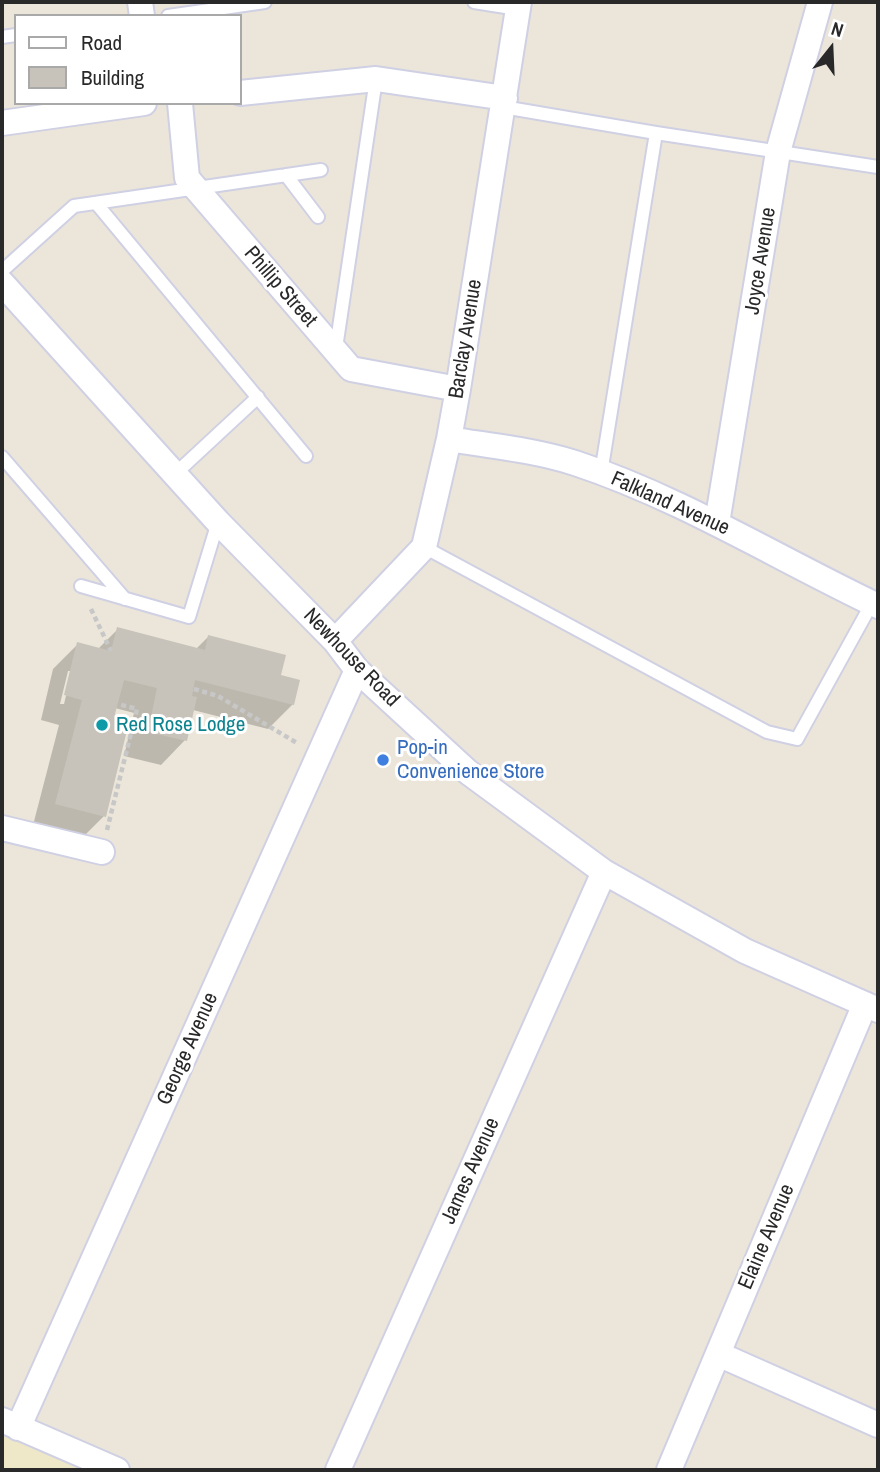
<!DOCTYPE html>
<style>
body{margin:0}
#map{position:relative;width:880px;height:1472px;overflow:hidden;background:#ece6da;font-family:"Archivo Narrow",sans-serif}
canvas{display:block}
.frame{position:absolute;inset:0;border:4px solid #292929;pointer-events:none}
.legend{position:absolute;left:14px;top:14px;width:228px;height:91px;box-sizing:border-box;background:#fff;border:2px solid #a9a9a9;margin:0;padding:9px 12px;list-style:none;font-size:21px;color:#292929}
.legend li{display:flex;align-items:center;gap:14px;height:35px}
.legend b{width:35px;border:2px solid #a9a9a9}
.north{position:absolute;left:796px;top:14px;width:70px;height:70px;-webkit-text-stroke:5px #fff;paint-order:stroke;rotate:18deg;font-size:19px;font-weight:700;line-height:28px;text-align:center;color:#292929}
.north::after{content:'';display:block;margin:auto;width:24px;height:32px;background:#292929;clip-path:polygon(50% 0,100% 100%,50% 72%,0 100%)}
</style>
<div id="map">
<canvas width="880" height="1472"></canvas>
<div class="frame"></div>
<ul class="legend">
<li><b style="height:9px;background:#fff"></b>Road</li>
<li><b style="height:19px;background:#c7c3ba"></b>Building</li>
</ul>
<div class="north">N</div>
</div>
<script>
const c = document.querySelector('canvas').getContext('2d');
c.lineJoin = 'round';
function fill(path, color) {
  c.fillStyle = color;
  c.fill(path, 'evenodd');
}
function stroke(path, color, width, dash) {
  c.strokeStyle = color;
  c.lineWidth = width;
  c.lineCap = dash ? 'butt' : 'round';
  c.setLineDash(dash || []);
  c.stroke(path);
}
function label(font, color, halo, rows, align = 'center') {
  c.font = font + ' "Archivo Narrow",sans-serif';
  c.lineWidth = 6;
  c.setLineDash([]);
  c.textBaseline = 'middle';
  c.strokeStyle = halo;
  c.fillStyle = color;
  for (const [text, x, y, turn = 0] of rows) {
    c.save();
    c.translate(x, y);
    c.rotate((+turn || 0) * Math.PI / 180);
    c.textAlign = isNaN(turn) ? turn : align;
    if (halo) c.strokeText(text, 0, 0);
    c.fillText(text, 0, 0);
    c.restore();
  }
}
fill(new Path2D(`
 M2,1419L118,1470H2Z`), '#eee7c8');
fill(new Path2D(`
 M118,629L196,649L208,637L279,676L293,704L268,729L193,710L185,740L161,765L124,756L134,713L115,708L104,816L80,840L32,829L59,725L41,720L53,669L78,644L98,649ZM68,671H72L64,704H60Z`), '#0003');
fill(new Path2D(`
 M117,627L205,650L208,635L286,655L281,675L300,680L294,705L195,680L192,696L197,697L187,741L148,732L157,688L124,680L115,714L130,718L106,817L55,804L82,700L64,695L77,642L111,651Z`), '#c7c3ba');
const service = new Path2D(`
 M474,2L518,9
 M168,16L265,2
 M2,37L16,35
 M503,107L656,133L878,167
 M286,175L318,217
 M96,203L306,456
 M2,271L74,206L321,170
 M336,348L376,79
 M2,457L125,599
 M601,473L656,133
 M175,474L258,397
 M424,547L767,732L797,739L872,603
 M81,586L189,617L218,522`);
const minor = new Path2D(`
 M140,2L142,16
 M240,93L376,79L505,98
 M180,103L187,178L351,369L458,389
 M2,123L144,103
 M2,283L218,522L335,641L357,670L468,772L604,872L745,951L878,1010
 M449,439C491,446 534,450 575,463C681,498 777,558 878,606
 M717,523L778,152L820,2
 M335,641L424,547L449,439L458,389L519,2
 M2,828L102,852
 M718,1354L878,1425
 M2,1420L117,1470
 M18,1428L357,670
 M338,1470L604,872
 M669,1470L865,1004`);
stroke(service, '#cfd0e3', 16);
stroke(minor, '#cfd0e3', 28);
stroke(new Path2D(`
 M91,609L111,651
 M194,689L218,696L297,743
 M107,830L137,709L118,704`), '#c7c7c7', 4.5, [5, 3.5]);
stroke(service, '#fff', 12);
stroke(minor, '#fff', 24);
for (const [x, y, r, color] of [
 [102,725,7,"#0f9aa8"],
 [383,760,7,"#3f7fe0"]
]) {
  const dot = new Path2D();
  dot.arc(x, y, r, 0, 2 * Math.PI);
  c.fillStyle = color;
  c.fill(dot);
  stroke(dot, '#fff', 2.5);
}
label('21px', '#292929', '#fff', [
 ["Joyce Avenue",761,261,-81],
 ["Phillip Street",280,287,49],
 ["Barclay Avenue",466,339,-81],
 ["Falkland Avenue",670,504,24],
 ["Newhouse Road",351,658,46],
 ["George Avenue",188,1049,-66],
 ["James Avenue",471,1171,-66],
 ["Elaine Avenue",767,1237,-67]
]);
label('21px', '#0d838f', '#fff', [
 ["Red Rose Lodge",116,725]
], 'left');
label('21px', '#366cbe', '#fff', [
 ["Pop-in",397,748],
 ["Convenience Store",397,772]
], 'left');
</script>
